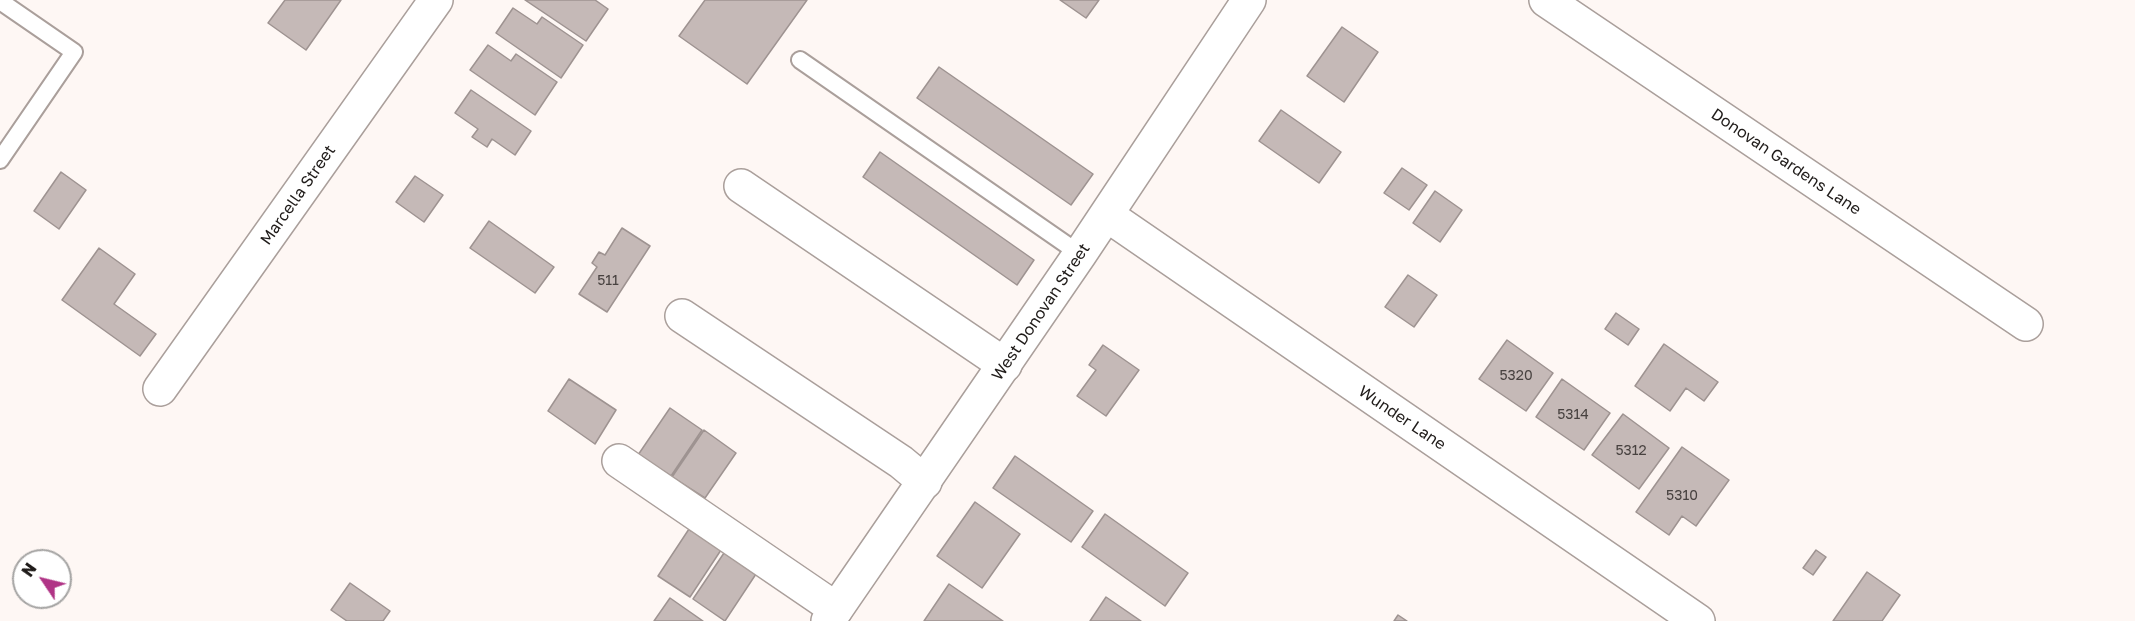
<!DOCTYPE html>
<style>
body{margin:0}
#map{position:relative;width:2135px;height:621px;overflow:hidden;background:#fef7f4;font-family:"Golos Text",sans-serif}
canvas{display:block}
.north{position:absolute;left:12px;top:549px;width:60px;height:60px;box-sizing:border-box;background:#fff;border:2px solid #a5a4a3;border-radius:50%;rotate:305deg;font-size:16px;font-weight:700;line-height:24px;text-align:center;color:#1f1b19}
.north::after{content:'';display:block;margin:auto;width:21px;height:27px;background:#b03486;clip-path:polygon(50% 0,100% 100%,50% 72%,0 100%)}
</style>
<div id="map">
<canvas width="2135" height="621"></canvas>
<div class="north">N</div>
</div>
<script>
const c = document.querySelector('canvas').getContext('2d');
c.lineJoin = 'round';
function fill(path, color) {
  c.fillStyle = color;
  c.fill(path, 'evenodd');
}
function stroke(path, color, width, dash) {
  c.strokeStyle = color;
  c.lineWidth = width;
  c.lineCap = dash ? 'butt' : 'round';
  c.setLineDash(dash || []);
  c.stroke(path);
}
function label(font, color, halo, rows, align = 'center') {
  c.font = font + ' "Golos Text",sans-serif';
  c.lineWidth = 4.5;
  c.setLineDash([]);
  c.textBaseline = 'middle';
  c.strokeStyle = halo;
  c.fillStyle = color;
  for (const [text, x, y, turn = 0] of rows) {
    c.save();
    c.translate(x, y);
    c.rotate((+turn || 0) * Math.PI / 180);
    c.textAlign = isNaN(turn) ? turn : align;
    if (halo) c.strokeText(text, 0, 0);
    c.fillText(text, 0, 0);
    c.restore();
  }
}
const building = new Path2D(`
 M285,0H341L306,50L268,23Z
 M525,0H595L608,9L586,41Z
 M705,0H807L747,84L679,36Z
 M1060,0H1099L1086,18Z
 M513,8L537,24L542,17L583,45L561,78L496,33Z
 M1342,27L1378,52L1344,102L1307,76Z
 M488,45L511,61L516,54L557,82L535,115L470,70Z
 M939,67L1093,174L1071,205L917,98Z
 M471,90L531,131L515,155L492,139L487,147L472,137L478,129L455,113Z
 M1281,110L1341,152L1319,183L1259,141Z
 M880,152L1034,260L1017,285L863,177Z
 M1402,168L1427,185L1409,210L1384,193Z
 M61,172L86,190L59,229L34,211Z
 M415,176L443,195L424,222L396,202Z
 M1435,191L1462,210L1440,242L1413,223Z
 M489,221L554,267L535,293L470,248Z
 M622,228L650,246L607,312L579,294L597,267L592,263L599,252L605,255Z
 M99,248L135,274L114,304L156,334L140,356L62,300Z
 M1408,275L1437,295L1414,327L1385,307Z
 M1616,313L1639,329L1628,345L1605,329Z
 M1507,340L1553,373L1526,411L1479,379Z
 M1664,344L1718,382L1704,401L1686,388L1670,411L1635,386Z
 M1103,345L1139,370L1106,416L1077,396L1096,370L1089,365Z
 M569,379L616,410L595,444L548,411Z
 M1562,379L1610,413L1584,450L1536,417Z
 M670,408L702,430L671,476L638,455Z
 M1623,414L1669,448L1639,489L1592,455Z
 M704,430L736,453L705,498L672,477Z
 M1682,447L1729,480L1696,526L1682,516L1669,535L1636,512Z
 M1015,456L1093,511L1071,542L993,488Z
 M975,502L1020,534L982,588L937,556Z
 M1105,514L1188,573L1165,606L1082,547Z
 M689,529L691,531L693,529L721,550L690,597L658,576Z
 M1816,550L1826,557L1813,575L1803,568Z
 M724,553H728L756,574L725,621L693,599Z
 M1867,572L1900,595L1882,621H1833Z
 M350,583L390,611L383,621H347L331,610Z
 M949,584L1003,621H924Z
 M1106,597L1141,621H1090Z
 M670,598L703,621H654Z
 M1398,615L1407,621H1394Z`);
fill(building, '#c5b9b7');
stroke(building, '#9e9391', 1.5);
const service = new Path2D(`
 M0,1L74,52L0,160
 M800,60L1080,254`);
const minor = new Path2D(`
 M1546,0L2026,324
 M741,186L1005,365
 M1107,215L1698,621
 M682,316L901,462L925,482
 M160,389L436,0
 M619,461L836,609`);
const tertiary = new Path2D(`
 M828,621L1080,254L1249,0`);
stroke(service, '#aa9f9b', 20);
stroke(minor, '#aa9f9b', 36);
stroke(tertiary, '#aa9f9b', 36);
stroke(service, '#fff', 16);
stroke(minor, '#fff', 33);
stroke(tertiary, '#fff', 33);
label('14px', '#484240', null, [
 ["511",608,281],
 ["5320",1516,376],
 ["5314",1573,415],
 ["5312",1631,451],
 ["5310",1682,496]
]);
label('16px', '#1f1b19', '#fff', [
 ["Donovan Gardens Lane",1786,162,34],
 ["Marcella Street",298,195,-55],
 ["West Donovan Street",1041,312,-56],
 ["Wunder Lane",1402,418,34]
]);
</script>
